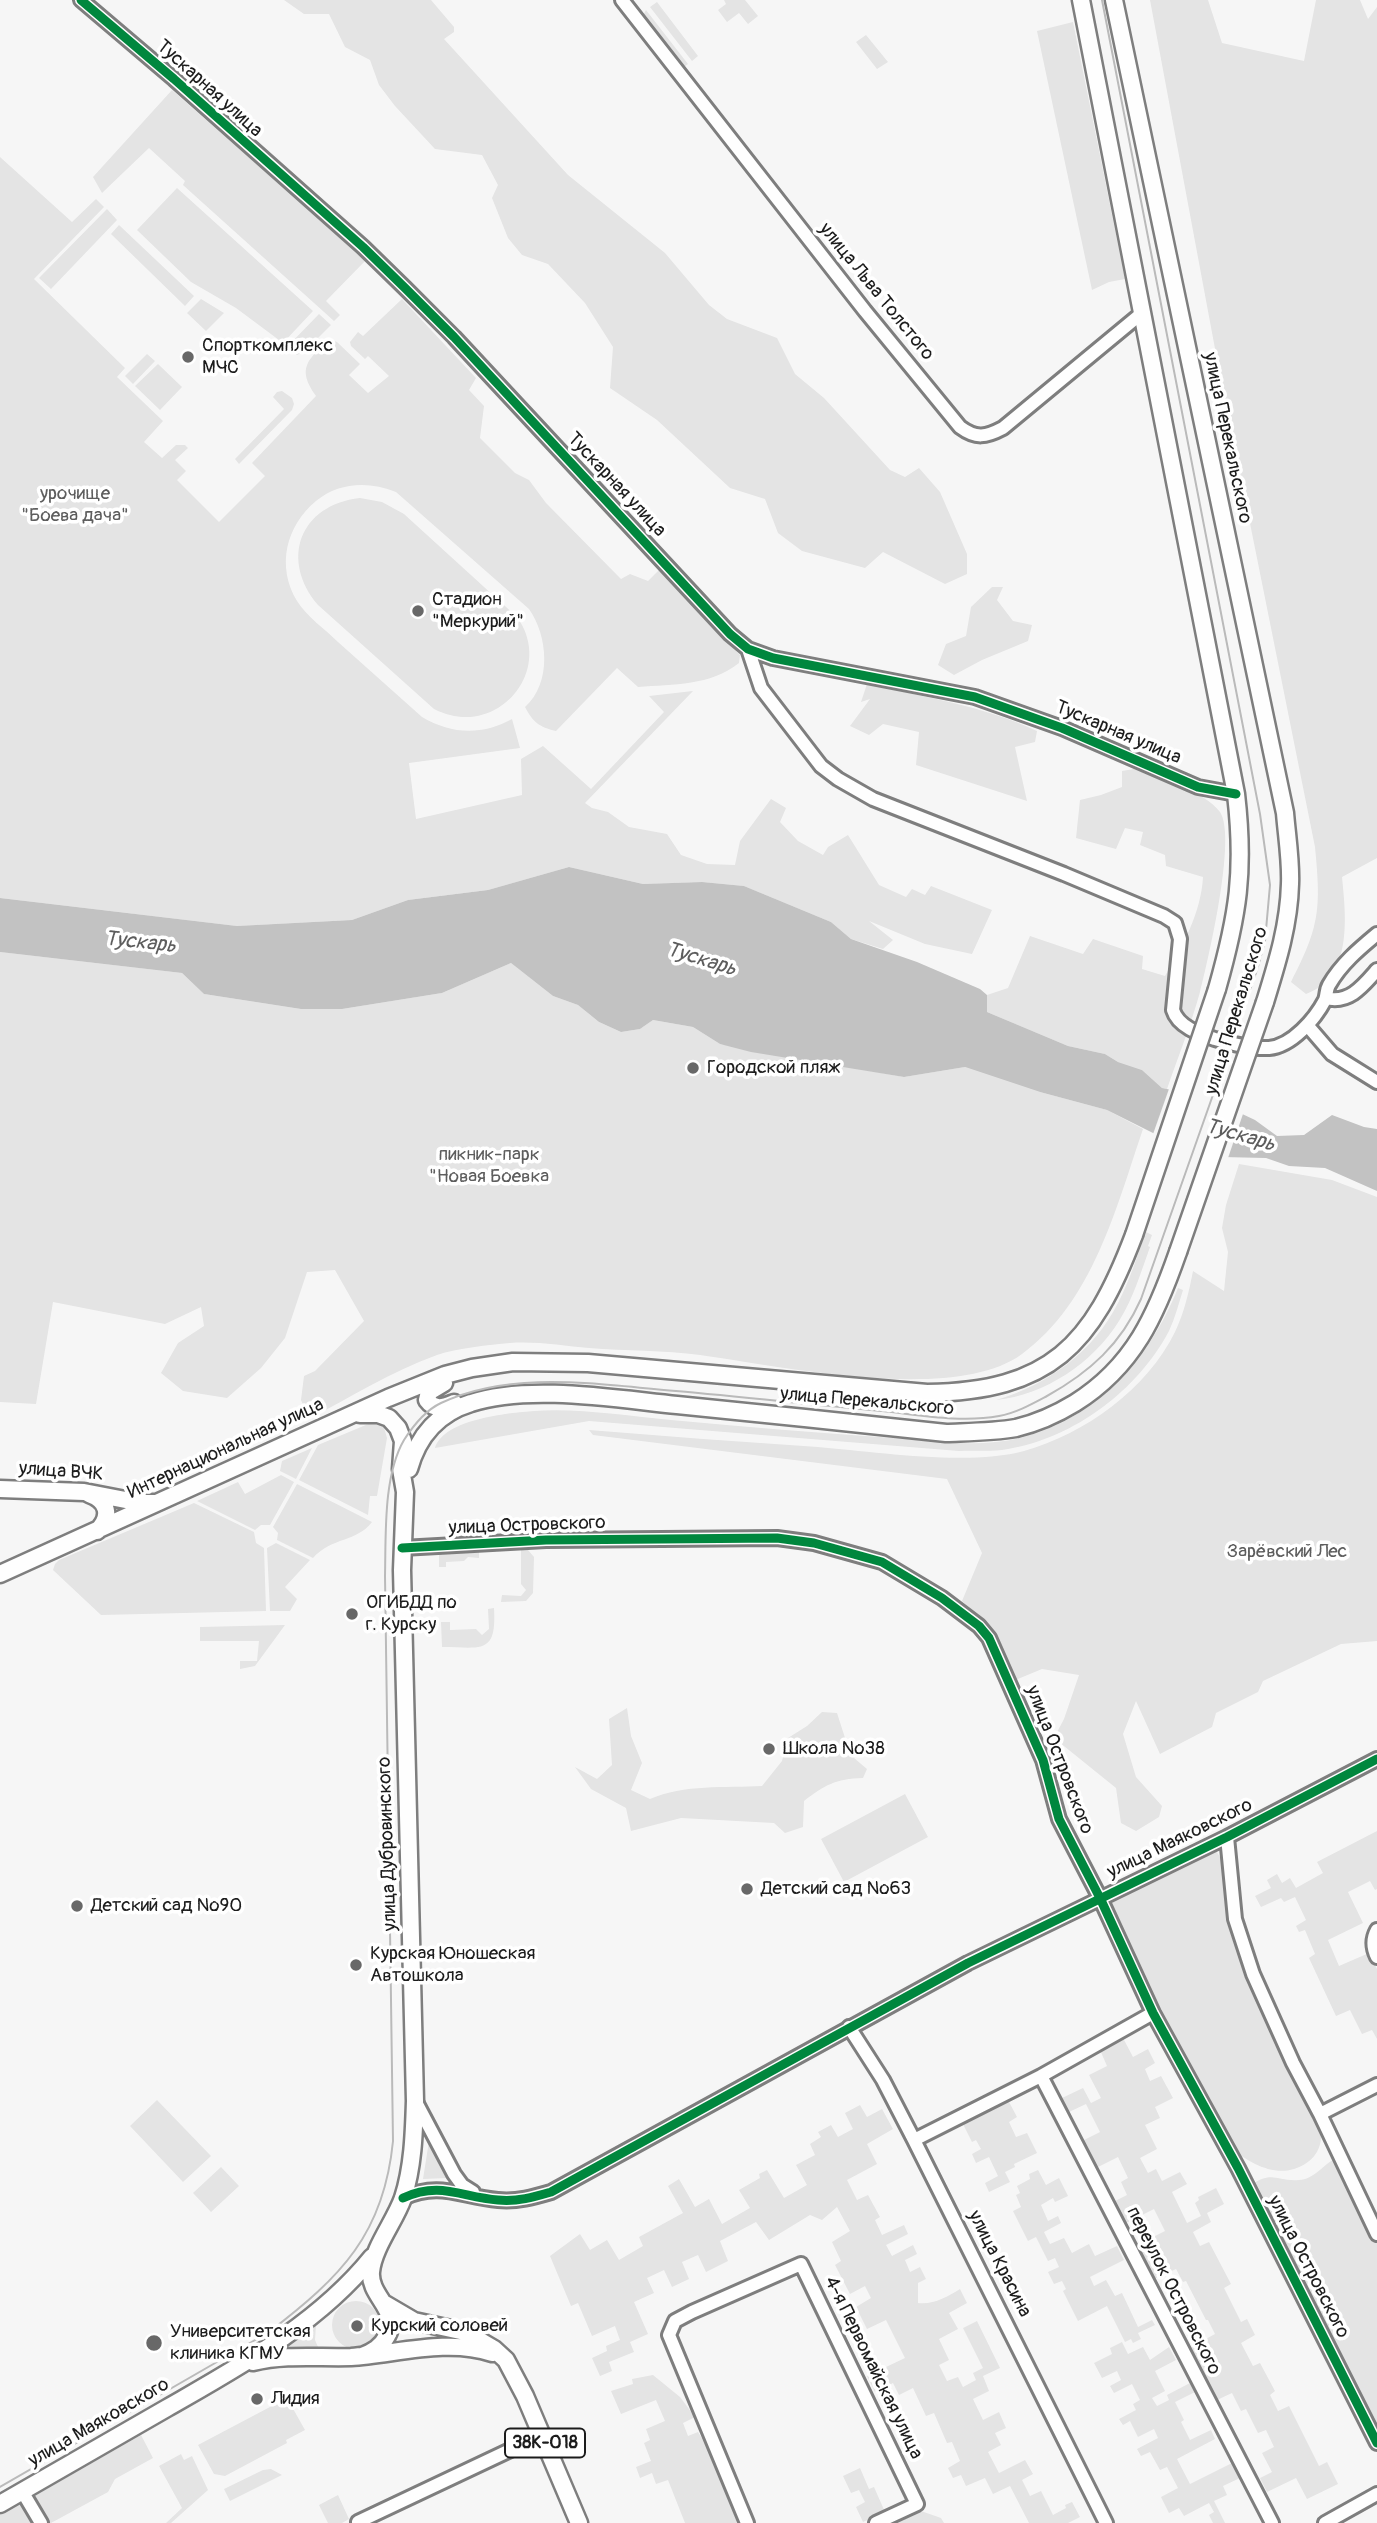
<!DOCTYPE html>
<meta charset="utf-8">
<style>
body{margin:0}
canvas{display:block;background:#f6f6f6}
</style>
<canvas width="1377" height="2523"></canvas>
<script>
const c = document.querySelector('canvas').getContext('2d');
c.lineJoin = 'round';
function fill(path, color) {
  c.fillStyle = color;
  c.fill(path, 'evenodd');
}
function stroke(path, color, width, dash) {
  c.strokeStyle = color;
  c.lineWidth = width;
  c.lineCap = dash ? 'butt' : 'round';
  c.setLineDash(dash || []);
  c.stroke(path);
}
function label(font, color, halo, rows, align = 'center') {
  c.font = font + ' Pangolin,sans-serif';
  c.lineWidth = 7;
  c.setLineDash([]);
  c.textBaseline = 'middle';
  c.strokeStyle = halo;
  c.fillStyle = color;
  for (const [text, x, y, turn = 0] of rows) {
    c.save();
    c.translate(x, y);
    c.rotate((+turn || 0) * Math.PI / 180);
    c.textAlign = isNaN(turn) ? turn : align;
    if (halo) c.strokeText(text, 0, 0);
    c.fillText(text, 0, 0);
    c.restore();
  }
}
fill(new Path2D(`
 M284,0H431L454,27V32L444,39L568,175L665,253L709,305L727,319L777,338L795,374L824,398L890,470L905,477L919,468L940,492L967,554V574L945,584L883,552L865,568L802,551L778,533L765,499L730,488L657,420L610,388L613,347L585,303L548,264L522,255L508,238L492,198L498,185L482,155L435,149L395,106L379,85L370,60L345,47L329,14H304Z
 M724,0H745L758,16L748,24L739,13L727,22L718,10L726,4Z
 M1150,0H1208L1222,43L1304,61L1316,0H1360L1368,19L1377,7V858L1342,877C1346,917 1353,977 1306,994L1291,982C1320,926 1321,909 1315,847L1216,354Z
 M657,2L698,56L692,61L650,7Z
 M646,10L688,64L681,69L642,17Z
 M1073,22L1125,279L1109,282L1092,290L1037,31Z
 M866,35L888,62L877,69L856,42Z
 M172,90L366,260L326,301L340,315L334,321L183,185L185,181L149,148L102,193L93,177Z
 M0,157L72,222L96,199L104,207L34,279L125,368L117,377L163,421L144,442L162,458L176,445H185L188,448L175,460L186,471L177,480L219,522L265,476L252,463L316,396C296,368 308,360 329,339L337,342L360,364L349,375L368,393L389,376L368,356L365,359L351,346L350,342L358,332L363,336L402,299L476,378L469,390L484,406L480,438L515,473L529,480L546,503L621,579L630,574L648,581L659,570L740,655L739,663C710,686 674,684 638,687L617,668L556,731C539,727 533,722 525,707C552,683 548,636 529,609L396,492C369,481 339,482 316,501C286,526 276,566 297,601C307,617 325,629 338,642C366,667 394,692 422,717C451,734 481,736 512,719L520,748L409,763L416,819L522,795L521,759L543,746L591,789L664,712L649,696L693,691L585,803L592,808L608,812L629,827L667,834L681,855L707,864L735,865L740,841L771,799L786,808L780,822L798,841L823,855L828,847L848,835L879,885L906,897L912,889L925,895L931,886L992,910L972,954L925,944L869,921L893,940L883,949L851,939L831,922L744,886L702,882L643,884L569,867L488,890L408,900L352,920L237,926L0,898Z
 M177,188L313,311L283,343L236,308L191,282L137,230Z
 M107,209L117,220L51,289L39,278Z
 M119,225L194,296L185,306L111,234Z
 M201,299L224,313L206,331L187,313Z
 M319,314L331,325L305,351L297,355L286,348Z
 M147,354L155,361L133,384L125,376Z
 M158,364L182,387L160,410L135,386Z
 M282,391L292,398L294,404L292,410L239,464L235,459L284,409L273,397L277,392Z
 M360,498L382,502L404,514L517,617C556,671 496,741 434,709L318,605C280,560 299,505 360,498Z
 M992,587H1003L997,600L1013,621L1032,625L1028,641L982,660L954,675L938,665L946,644L966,636L971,607Z
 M867,684C924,697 984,706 1037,731L1035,742L1015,747L1027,801L916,765L919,732L883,724L869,735L850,726L870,699L861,702Z
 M1134,769C1158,778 1205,791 1220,812C1237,837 1208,961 1200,992C1191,1025 1178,1057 1167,1089L1162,1088L1142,1070L1118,1062L1105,1054L1068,1046L987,1012V995L1008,988L1030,936L1083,954L1093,939L1143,956L1142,969L1165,976C1183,945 1201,913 1203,877L1166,866L1165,855L1140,845L1143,832L1125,828L1116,849L1076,838L1080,800L1101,795L1122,787V771Z
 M0,952L182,973L204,994L301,1009H342L442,993L511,963L553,996L578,1005L599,1022L621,1032L640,1029L653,1020L693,1027L720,1044L904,1077L965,1067L1040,1092L1107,1110L1143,1129C1116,1208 1093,1302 1022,1354C954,1404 781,1366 700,1355C664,1350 626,1351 589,1348C564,1346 536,1341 510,1343C489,1345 457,1348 437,1355C392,1371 351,1397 309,1419L301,1400L304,1376L315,1371L364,1321L335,1270L307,1272L285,1338L261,1368L227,1398L183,1391L161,1373L178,1343L204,1326L201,1307L165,1324L53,1302L36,1404L0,1402Z
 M1239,1164L1332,1180L1377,1197V1641L1341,1644L1263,1681L1258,1692L1216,1713L1212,1727L1160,1754L1136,1701L1123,1734L1136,1777L1162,1806L1159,1817L1136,1831L1121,1823L1116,1788L1054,1738L1064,1719L1079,1675L1042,1669L1013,1681L988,1626L962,1601L982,1553L947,1479L593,1435L589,1430C665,1436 741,1442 818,1447C876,1452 969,1466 1024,1451C1085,1434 1147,1389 1175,1332C1184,1313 1189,1292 1193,1271L1224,1291L1228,1252L1222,1228L1226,1205Z
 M1146,1232L1152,1235L1148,1246L1150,1247C1141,1272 1133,1299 1119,1321C1093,1363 1045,1395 996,1400C1048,1385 1094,1351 1118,1303C1130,1280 1137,1256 1146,1232Z
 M1178,1288L1183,1290C1179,1303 1175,1318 1169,1331C1138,1390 1074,1438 1008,1449C992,1452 975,1450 959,1451L589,1421L435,1448C444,1419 508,1413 534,1411C579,1408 626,1416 671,1420C745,1427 819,1433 893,1438C934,1441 979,1448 1020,1438C1097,1418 1149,1360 1178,1288Z
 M373,1422L383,1424L387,1438L377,1496H370L368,1515L299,1480L318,1445Z
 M312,1448L296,1479L280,1471L282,1461Z
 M281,1475L294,1482L270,1525H261L255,1530L197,1501L238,1482L245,1494Z
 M297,1484L372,1522C357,1542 332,1537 313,1558L277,1540L278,1533L273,1527Z
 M194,1503L254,1532L256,1543L264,1548L266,1611L101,1615L53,1570L55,1564L59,1560Z
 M276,1543L310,1560L285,1587L297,1599L290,1611H270L267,1548Z
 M479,1549V1558L468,1557L464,1561L446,1562V1567H439V1550Z
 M521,1549L528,1550L534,1557L533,1593L526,1601L501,1602L502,1595L521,1596L526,1590L521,1584Z
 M494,1608C497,1656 480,1647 442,1647L441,1622H450V1630L476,1629L482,1635L489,1629L488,1609Z
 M285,1625L255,1666L240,1669V1661H257L259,1641H200V1627Z
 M627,1708L631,1736L642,1763L631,1790L650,1799C684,1784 725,1788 762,1786L782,1761L788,1738L807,1726L822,1712L837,1713L846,1741L860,1742L854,1758L867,1769L863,1778C835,1779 825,1785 804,1801L803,1827L785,1833L774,1823L681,1818L631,1831L626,1808L591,1789L575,1767L597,1779L612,1765L609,1719Z
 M905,1794L928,1837L844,1882L821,1839Z
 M1377,1831V1889L1375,1890L1370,1881L1348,1892L1363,1923L1328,1940L1339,1966L1369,1953L1377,1969V2039L1372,2030L1362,2034L1350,2010L1336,2016L1309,1958L1315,1954L1305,1930L1299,1932L1296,1926L1306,1920L1295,1897L1284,1902L1281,1898L1261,1907L1255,1896L1271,1888L1267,1880L1277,1874L1282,1883L1290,1878L1296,1888L1323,1873L1317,1862Z
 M1214,1847C1217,1853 1222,1859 1224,1866C1231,1887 1224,1914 1233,1940C1246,1978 1264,2017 1281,2053C1291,2074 1319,2112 1321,2134C1322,2152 1310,2164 1294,2169C1272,2176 1248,2162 1231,2148L1155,2006L1104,1901Z
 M1123,2038L1133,2057L1148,2049L1155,2063L1145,2069L1150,2081L1161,2076L1173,2098L1155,2107L1160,2118L1145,2125L1157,2149L1140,2158L1148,2173L1156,2169L1162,2181L1180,2172L1187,2184L1172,2192L1187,2223L1201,2216L1195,2203L1199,2200L1198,2197L1216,2188L1224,2204L1207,2213L1211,2222L1193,2232L1200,2246L1209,2242L1231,2284L1224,2288L1241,2322L1247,2319L1255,2335L1241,2343L1253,2366L1260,2363L1275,2391L1270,2395L1278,2411L1289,2406L1319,2466L1327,2462L1338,2484L1307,2499L1296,2478L1267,2492L1260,2478L1272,2472L1262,2453L1274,2447L1266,2430L1258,2433L1246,2409L1241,2411L1232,2393L1217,2400L1191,2347L1215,2334L1208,2320H1206L1186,2281L1183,2282L1176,2269L1152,2280L1135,2246L1165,2231L1154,2209L1124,2224L1113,2202L1127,2195L1121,2182L1128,2178L1118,2157L1096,2168L1082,2141L1100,2132L1086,2104L1069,2112L1062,2098L1083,2088L1091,2103L1101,2098L1089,2075L1107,2066L1100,2050Z
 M157,2100L211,2156L183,2182L130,2126Z
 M1008,2100L1017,2117L1009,2122L1016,2137L1027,2133L1037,2153L1014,2164L1015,2167L1005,2172L1010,2182L989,2192L985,2183L998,2176L989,2157L976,2163L972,2154L981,2149L976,2140L972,2142L962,2122Z
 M860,2105L867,2117L882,2109L893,2129L867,2144L877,2164L847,2180L857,2200L868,2195L880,2217L875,2220L882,2235L904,2225L908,2234L886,2245L892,2256L913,2245L917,2254L905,2260L910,2272L920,2267L926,2279L918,2283V2303C933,2305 947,2297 960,2289L967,2303L949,2313L958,2329L939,2339L949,2360L939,2365L947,2381L958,2377L963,2387L976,2380L973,2373L983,2368L963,2328L977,2321L1000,2368L983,2376L989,2391L973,2399L983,2420L999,2412L1006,2428L995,2433L1001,2445L988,2452L999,2473L1025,2460L1033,2474L1022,2480L1030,2496L1041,2491L1053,2515L1066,2508L1065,2505L1072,2502L1080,2517L1068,2523H1029L1010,2486L993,2494L985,2478L966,2486L961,2475L953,2478L948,2468L960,2461L952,2442L947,2443L934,2413L926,2416L913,2388L899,2395L893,2383L875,2392L867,2376L905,2358L886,2320L867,2329L856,2307L871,2298L865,2286L850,2294L835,2265L841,2261L832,2242L850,2231L837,2207L822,2220L810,2215L769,2240L756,2222L720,2241L728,2261L706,2272L698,2255L682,2262L689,2279L672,2287L664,2270L647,2278L654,2293L634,2302L648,2334L630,2342L634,2352L609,2362L612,2371L600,2376L592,2358L607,2351L606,2346L620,2340L615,2326L592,2336L578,2303L571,2306L550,2256L580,2234L590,2250L607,2240L619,2260L643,2246L639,2237L683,2213L668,2186L679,2179L695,2207L709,2199L722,2224L750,2208L739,2190L760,2178L759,2174L767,2170L784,2198L807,2185L796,2165L815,2155L810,2144L821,2137L818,2132L831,2125L838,2137L853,2129L845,2113Z
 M429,2141L448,2178L423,2179Z
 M1333,2160L1340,2164L1377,2243V2435L1254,2183C1273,2171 1279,2182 1299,2180C1314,2179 1321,2167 1333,2160Z
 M221,2167L239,2186L211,2212L193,2193Z
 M1038,2170L1046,2185L1059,2178L1068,2196L1055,2202L1053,2198L1041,2205L1048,2221L1058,2216L1061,2223L1044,2232L1050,2244L1064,2238L1072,2253L1089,2244L1095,2256L1117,2246L1124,2260L1090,2277L1094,2286L1106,2280L1115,2296L1122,2293L1138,2327L1152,2320L1155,2325L1138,2333L1141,2339L1133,2343L1131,2339L1125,2342L1107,2306L1078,2321L1063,2291L1066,2289L1062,2281L1054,2284L1048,2272L1059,2267L1055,2258L1048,2261L1036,2237L1028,2241L1013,2211L1021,2207L1016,2195L1020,2193L1017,2186L1030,2179L1029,2174Z
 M332 2325a24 24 0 1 1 48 0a24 24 0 1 1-48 0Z
 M316,2325L315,2340L318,2347L283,2348Z
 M1122,2342L1128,2354L1143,2347L1150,2360L1169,2347L1176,2360L1155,2371L1165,2391L1152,2398L1157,2406L1169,2400L1167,2395L1190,2383L1195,2392L1175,2402L1184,2420L1181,2422L1190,2440L1211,2430L1215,2439L1177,2459L1190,2484L1232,2463L1240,2478L1223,2486L1227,2495L1214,2501L1225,2523H1213L1209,2515L1214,2512L1209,2503L1184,2516L1179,2508L1169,2513L1161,2497L1178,2488L1167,2467L1160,2470L1150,2452L1141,2456L1137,2449L1158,2438L1154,2429L1138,2437L1130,2421L1123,2425L1119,2419L1136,2410L1133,2404L1140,2400L1132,2384L1114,2393L1110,2386L1121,2380L1117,2371L1102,2378L1094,2363L1112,2354L1110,2348Z
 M653,2375L680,2397L695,2417L683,2423L688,2436L698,2432L712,2455L738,2523H685L668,2480L656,2484L652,2473L640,2478L636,2467L651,2461L644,2443L650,2440L646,2429L665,2421L656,2400L621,2414L611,2391L633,2384L632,2379Z
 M287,2398L305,2430L286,2440L287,2443L225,2476L214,2474L198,2445Z
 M141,2435L153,2458L115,2479L108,2492L51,2523H44L34,2499L36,2495Z
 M181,2454L184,2460L192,2456L208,2490L171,2523H166L182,2508L159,2466Z
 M860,2468L869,2489L874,2487L885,2512L863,2522L856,2507L865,2502L859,2490L851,2493L843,2476Z
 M271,2469L282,2475L230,2501L224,2489L263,2470Z
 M338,2495L349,2519L342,2523H328L319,2505Z
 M22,2503L25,2504L36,2523H0V2515Z
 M921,2511L941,2518L944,2523H896Z`), '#e4e4e4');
fill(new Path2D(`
 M569,867L643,884L702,882L744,886L831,922L851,939L917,962L980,989L987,995V1012L1068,1046L1105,1054L1118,1062L1142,1070L1162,1088L1206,1097L1255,1120L1277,1136L1304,1135L1332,1115L1364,1127L1377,1129V1191L1325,1168L1289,1166L1266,1158L1222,1157L1179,1146L1107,1110L1040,1092L965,1067L904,1077L751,1052L720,1044L693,1027L653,1020L640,1029L621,1032L599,1022L578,1005L553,996L511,963L442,993L342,1009H301L204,994L182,973L0,952V898L237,926L352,920L408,900L488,890Z`), '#c2c2c2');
fill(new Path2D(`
 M1170,1086L1207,1093L1244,1111L1227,1161L1178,1150L1152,1137Z`), '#f6f6f6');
const minor = new Path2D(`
 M81,0L174,79L363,247L405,288L454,337L730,634L748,649L773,658L975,697L1062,728L1198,787L1236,794
 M622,0L865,311L960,427C976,439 986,437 1003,428L1142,313
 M748,649L761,688L821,766L838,779L873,799L1064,874L1164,916L1175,923L1180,939L1173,1010C1178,1027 1200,1034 1215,1039C1232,1044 1252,1049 1269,1048C1292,1046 1315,1019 1325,1000C1327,995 1326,990 1329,985C1341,964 1359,949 1377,934
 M1326,998C1349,1004 1363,986 1377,970
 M1307,1025L1332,1054L1377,1082
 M402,1548L546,1540L777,1538L814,1543L882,1562L942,1598L979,1626L989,1638L1043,1760L1059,1819L1100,1898L1153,2013L1238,2168L1377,2443
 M1227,1837L1235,1919L1253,1974L1293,2063L1320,2114L1377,2234
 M1377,1930C1372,1939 1372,1947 1377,1957
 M849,2027L883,2080L914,2140L1106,2523
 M1041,2076L1272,2523
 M416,2102L454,2174L462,2185L473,2192
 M1320,2114L1377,2085
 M914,2140L1041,2076L1153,2013
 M403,2198C440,2181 461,2197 498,2200C517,2202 534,2197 551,2192L968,1963L1227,1837L1377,1759
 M22,2491L41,2523
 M358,2522L542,2435
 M747,2523L669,2335L675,2321L692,2312L801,2264L917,2504L876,2523
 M1325,2523L1377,2494`);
const major = new Path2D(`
 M1081,0L1236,794C1245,871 1238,915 1217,989
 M1114,0L1285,813C1287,837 1291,861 1290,884C1289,925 1277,963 1265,1002
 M444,1383L429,1392L427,1400C435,1411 444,1407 454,1403
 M360,1414H378L389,1418L398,1428L403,1441L401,1469L405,1492L402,1570L415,2101C414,2133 413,2167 403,2198C395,2221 373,2248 371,2272C369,2297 401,2310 387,2336C381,2347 373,2352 362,2356
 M409,1469C418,1436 438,1413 471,1403C529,1384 616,1399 677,1405C767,1414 856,1423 946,1433C969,1432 993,1432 1016,1428C1037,1423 1057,1414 1075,1403C1134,1366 1156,1315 1178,1252
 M0,1489L84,1492L141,1503H155
 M89,1494C108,1501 112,1516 97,1531
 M0,1574L388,1398L445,1375L472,1368L513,1362L588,1363L927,1393C1050,1391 1092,1346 1134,1235
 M385,2304L414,2321L465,2332L494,2349L506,2360L525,2396L579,2523
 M253,2362C286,2354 318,2358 351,2357C396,2354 448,2338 492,2353
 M0,2504C56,2472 111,2440 167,2408C240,2366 318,2324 372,2257`);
stroke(minor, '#7e7e7e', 18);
stroke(major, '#7e7e7e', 21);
stroke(minor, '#fefefe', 12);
stroke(major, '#fefefe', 16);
stroke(new Path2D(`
 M0,2487L269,2332C341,2277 384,2234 393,2141L385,1576C386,1536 383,1476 404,1440C413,1426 426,1410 441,1403C513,1369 600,1385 676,1391C745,1397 814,1405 882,1411C920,1415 961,1423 999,1416C1016,1413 1032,1404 1047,1396C1090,1372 1121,1344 1141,1299L1257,970L1265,941L1270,885L1260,814L1102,0`), '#bababa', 2);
const majorBridge = new Path2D(`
 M1134,1235L1217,989
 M1178,1252L1265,1002`);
stroke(majorBridge, '#7e7e7e', 21, []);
stroke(majorBridge, '#fefefe', 16);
stroke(new Path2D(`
 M81,0L174,79L363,247L405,288L454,337L730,634L748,649L773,658L975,697L1062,728L1198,787L1236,794
 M402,1548L546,1540L777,1538L814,1543L882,1562L942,1598L979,1626L989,1638L1043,1760L1059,1819L1100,1898L1153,2013L1238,2168L1377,2443
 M403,2198C440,2181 461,2197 498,2200C517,2202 534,2197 551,2192L968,1963L1227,1837L1377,1759`), '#00873e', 9);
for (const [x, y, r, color] of [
 [188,357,7,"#686868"],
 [418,611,7,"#686868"],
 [693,1068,7,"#686868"],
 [352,1614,7,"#686868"],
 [769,1749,7,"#686868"],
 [747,1889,7,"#686868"],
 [77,1906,7,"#686868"],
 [356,1965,7,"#686868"],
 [357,2326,7,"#686868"],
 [154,2343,9,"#686868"],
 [257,2399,7,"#686868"]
]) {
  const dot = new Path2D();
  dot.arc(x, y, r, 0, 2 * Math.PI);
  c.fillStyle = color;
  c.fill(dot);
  stroke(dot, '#fff', 2.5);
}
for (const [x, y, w] of [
 [545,2443,80]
]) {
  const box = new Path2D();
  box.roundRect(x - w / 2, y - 14.5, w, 29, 5);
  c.fillStyle = '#fff';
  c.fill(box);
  stroke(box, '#1c1c1c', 2);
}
label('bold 18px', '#1c1c1c', null, [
 ["38К-018",545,2443]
]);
label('19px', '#1c1c1c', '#fff', [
 ["Тускарная улица",209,89,42],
 ["улица Льва Толстого",876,292,51],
 ["улица Перекальского",1227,438,78],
 ["Тускарная улица",616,485,47],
 ["Тускарная улица",1118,733,23],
 ["улица Перекальского",1237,1011,-73],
 ["улица Перекальского",867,1402,5],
 ["Интернациональная улица",226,1449,-25],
 ["улица ВЧК",61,1472,4],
 ["улица Островского",527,1526,-2],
 ["улица Островского",1059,1760,69],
 ["улица Маяковского",1180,1839,-26],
 ["улица Дубровинского",388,1844,-92],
 ["улица Красина",999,2264,63],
 ["улица Островского",1308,2267,63],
 ["переулок Островского",1173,2291,63],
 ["4-я Первомайская улица",873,2368,64],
 ["улица Маяковского",99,2423,-30]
]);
label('19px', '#1c1c1c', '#fff', [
 ["Спорткомплекс",202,346],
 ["МЧС",202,368],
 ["Стадион",432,600],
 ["\"Меркурий\"",432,622],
 ["Городской пляж",707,1068],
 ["ОГИБДД по",366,1603],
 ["г. Курску",366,1625],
 ["Школа №38",783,1749],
 ["Детский сад №63",761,1889],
 ["Детский сад №90",91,1906],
 ["Курская Юношеская",370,1954],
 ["Автошкола",370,1976],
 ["Курский соловей",371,2326],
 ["Университетская",170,2332],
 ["клиника КГМУ",170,2354],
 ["Лидия",271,2399]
], 'left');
label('19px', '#5d5d5d', '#fff', [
 ["урочище",75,494],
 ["\"Боева дача\"",75,516],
 ["пикник-парк",489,1155],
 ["\"Новая Боевка",489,1177],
 ["Зарёвский Лес",1287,1552]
]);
label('italic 21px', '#5d5d5d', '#fff', [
 ["Тускарь",140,943,6],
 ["Тускарь",701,960,17],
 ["Тускарь",1240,1136,16]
]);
</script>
